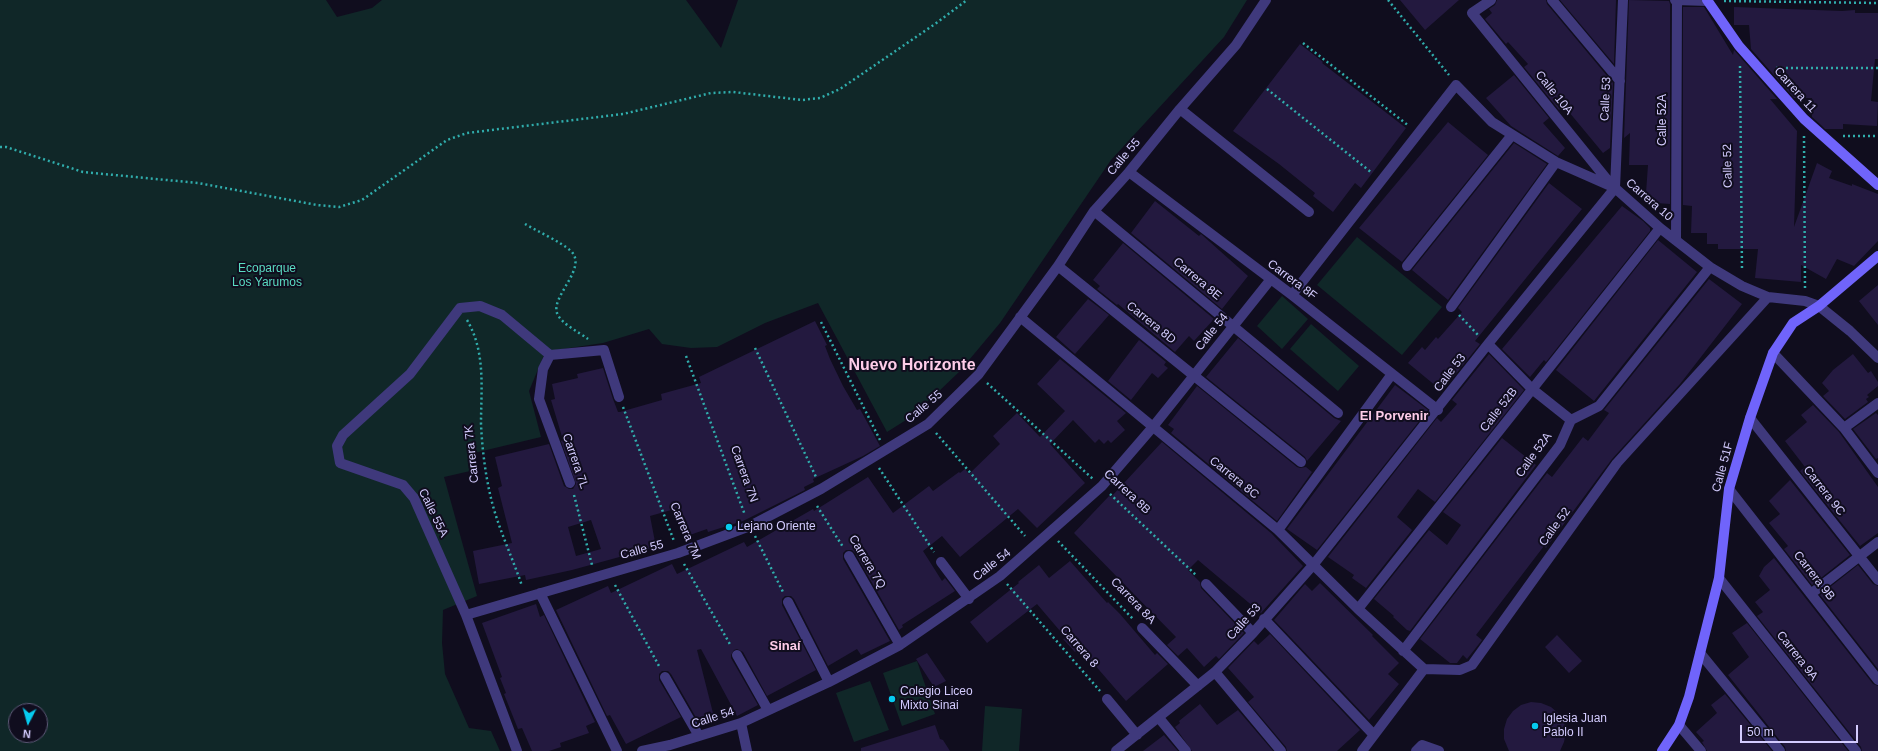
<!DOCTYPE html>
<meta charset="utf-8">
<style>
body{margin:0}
#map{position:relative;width:1878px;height:751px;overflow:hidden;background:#100d1e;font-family:Helvetica,sans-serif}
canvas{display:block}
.north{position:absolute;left:8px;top:703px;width:40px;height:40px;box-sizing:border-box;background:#100d1e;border:1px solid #5e5978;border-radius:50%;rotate:186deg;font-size:11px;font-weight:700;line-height:16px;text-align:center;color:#d3cbfe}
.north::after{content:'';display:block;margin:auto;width:14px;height:18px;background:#06cbef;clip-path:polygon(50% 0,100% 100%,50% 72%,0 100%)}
.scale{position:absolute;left:1740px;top:725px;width:118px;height:18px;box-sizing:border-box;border:2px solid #d3cbfe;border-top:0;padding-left:5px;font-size:12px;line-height:14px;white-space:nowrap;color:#d3cbfe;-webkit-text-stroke:3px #100d1e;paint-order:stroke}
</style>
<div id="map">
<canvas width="1878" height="751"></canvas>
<div class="north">N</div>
<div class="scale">50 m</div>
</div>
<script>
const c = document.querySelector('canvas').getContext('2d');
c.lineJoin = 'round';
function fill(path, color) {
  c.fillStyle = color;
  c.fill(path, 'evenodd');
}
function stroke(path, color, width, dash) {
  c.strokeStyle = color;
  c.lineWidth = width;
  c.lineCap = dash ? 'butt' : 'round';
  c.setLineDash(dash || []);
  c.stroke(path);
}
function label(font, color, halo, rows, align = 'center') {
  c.font = font + ' Helvetica,sans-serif';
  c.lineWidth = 4;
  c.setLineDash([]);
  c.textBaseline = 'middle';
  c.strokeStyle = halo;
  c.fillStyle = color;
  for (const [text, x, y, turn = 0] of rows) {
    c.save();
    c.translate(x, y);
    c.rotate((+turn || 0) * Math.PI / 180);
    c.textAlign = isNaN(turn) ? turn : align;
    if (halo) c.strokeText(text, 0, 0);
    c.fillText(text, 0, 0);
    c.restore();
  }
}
fill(new Path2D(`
 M0,0H326L337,17L372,8L382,0H686L721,48L738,0H1247L1224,37L1111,160L1000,323L959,372L914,415L887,432L818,303L765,323L717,347L691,348L662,344L649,329L603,343L556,350L544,355L529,391L541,437L474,453L479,469L444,477L477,596L443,610L442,643L445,674L469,728L491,731L500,751H0ZM16,711H40V735H16Z
 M1357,237L1442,307L1402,355L1317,285Z
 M1282,296L1308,319L1282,349L1257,326Z
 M1311,324L1359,366L1338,391L1290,349Z
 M917,661L935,714L902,726L883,673Z
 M870,681L889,730L854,742L836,693Z
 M985,706L1022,709L1019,751H982Z`), '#102728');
fill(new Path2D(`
 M1400,0H1459L1425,30Z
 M1497,0H1546L1547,4L1613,83L1610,148L1603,153L1564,106L1559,110L1524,67L1528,64L1508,42L1506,44L1485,19L1492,13L1489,9L1495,5Z
 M1560,0H1616L1614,64Z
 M1629,0L1669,1L1670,4V204L1656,203V200L1646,193L1648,165H1629L1630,133L1624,138Z
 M1683,7H1704L1733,55L1734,50L1777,99H1770L1797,131L1794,227L1817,163L1832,171L1829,178L1852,186V184L1878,194V241L1854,266L1837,259L1826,279L1801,265V282L1755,278L1758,249H1718V244H1707V233H1691L1692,206L1683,205Z
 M1734,7L1842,11L1855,10V13H1878V59H1875L1871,101L1878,102L1877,126L1843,124V129H1825L1821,125L1812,117V98H1794L1751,49L1749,25H1734Z
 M1300,44L1323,62L1322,63L1406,128L1361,188L1355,183L1333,212L1313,196L1315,193L1279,164L1233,131Z
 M1514,75L1549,118L1543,123L1565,148L1558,156L1511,126L1486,98Z
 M1448,122L1488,155L1402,262L1359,228Z
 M1514,143L1547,164L1448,300L1412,270Z
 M1549,183L1582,209L1475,341L1480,344L1442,391L1408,363L1422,347L1425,350L1436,337L1438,339L1462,312L1458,308Z
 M1155,201L1199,236L1201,234L1248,276L1222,309L1131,233Z
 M1622,206L1643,221L1650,228V231L1546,362L1544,360L1530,377L1502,349Z
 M1658,240L1697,272L1594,401L1556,370Z
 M1123,243L1214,319L1194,341L1189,336L1175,352L1118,304L1117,305L1097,289L1100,286L1093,280Z
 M1709,279L1742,304L1680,384L1612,459L1546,548L1544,546L1476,635L1482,640L1475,649L1467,659L1463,655L1457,663H1450L1420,639L1547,473L1552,477L1583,437L1588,441L1609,413L1604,410Z
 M1878,285V325L1859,301Z
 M1088,299L1109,315L1075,354L1056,337Z
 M815,321L827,345L825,346L830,359L843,386L857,410L860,409L880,446L863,456L813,479L814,482L804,487L805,490L743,521L708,532L707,529L684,537L675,509L650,516L656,547L572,570L526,580L525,575L479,584L473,551L512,543L498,488L502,486L495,457L549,444L564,486L569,489H573L576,484L561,441L563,440L551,400L555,399L552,384L578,378L577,374L603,368L613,399L618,412H620L662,400L661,394L701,383L699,377ZM591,520L601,549L576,556L568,527Z
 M1238,338L1334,418L1341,421L1307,461L1305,457L1206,377Z
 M1139,340L1166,362L1164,365L1168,368L1158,378L1152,373L1131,400L1108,381Z
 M1489,354L1524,390L1435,502L1418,489L1397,517L1412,530L1366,588L1352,578L1354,575L1328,557L1437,418L1441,422L1457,404L1452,400Z
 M1853,354L1868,373L1871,371L1878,382V386L1867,395L1869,397L1866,399L1868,402L1845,419L1823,396L1829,391L1822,383L1833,370Z
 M1060,359L1126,413L1117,421L1125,430L1111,443L1108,440L1104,444L1099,439L1095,443L1073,420L1050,444L1085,483L1037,528L1018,509L960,557L942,536L923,551L942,581L945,578L955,591L902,625L903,627L899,630L855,553L852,550H846L843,553V559L890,641L861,655L857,649L828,666L794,599L791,596H785L782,599V605L816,670L767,696L743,652L737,649L734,650L731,655V658L758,705L737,716L701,649L697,650L713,713L698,721L671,674L668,671H662L659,674V680L681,717L626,744L610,715L607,716L556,610L608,586L611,593L672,564L677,574L744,542L747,547L813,509L814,511L868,477L893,513L929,486L933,491L959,472L960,473L965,469L969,474L1000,444L993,436L1017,413L1040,437L1065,411L1037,384Z
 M1395,385L1428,410L1317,550L1287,529Z
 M1197,386L1297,467L1300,468L1306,467L1312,472L1277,521L1171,433L1174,429L1168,425Z
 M1813,405L1839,432L1878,487V533L1860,546L1800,471L1805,467L1785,441L1807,422L1801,415Z
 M1876,413L1878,415V458L1876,459L1853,429Z
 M1502,438L1536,465L1410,631L1407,630L1393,617L1394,616L1374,599L1429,530L1447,545L1461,525L1443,512Z
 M1162,442L1271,533L1303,566L1261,613L1198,560L1188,570L1200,582L1201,588L1244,633L1219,659L1216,656L1204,667L1187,648L1178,656L1167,645L1176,637L1074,533L1109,496L1111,497Z
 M1790,480L1850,555L1812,585L1784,549L1788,546L1769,523L1780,514L1769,501Z
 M1774,558L1873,684L1878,686V751H1862L1861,747L1757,616L1763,612L1755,602L1770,590L1759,576L1764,567Z
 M1070,561L1107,603L1108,602L1120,614L1155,655L1157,653L1168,664L1126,701L1080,648L1075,652L1063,639L1066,638L1037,604L987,643L970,622L1019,583L1018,582L1039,565L1049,578Z
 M1858,565L1873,584L1878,586V669L1820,595Z
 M1320,583L1373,635L1372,636L1399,663L1388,674L1399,684L1369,720L1274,620L1305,584L1312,591Z
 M536,604L540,617L544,615L595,722L586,726L589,733L560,743L561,747L549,751H532L522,728L518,729L504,694L506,693L500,678L502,677L482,623Z
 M1747,623L1848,751H1786L1785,747L1728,675L1749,657L1732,633Z
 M1270,634L1360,730L1337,751H1287L1286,747L1248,702L1254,697L1228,668L1254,641L1258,645Z
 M1557,635L1582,661L1569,673L1545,647Z
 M927,653L946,681L934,687L916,659Z
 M1725,694L1772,751H1707L1702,742L1704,741L1696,732L1717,713L1711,705Z
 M1531,702L1541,703L1551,707L1558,713L1564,722L1566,732L1564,742L1560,751H1509L1504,739V729L1507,719L1513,711L1521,705Z
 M1200,704L1217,725L1238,710L1273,751H1192L1175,727L1180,723L1179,721Z
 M935,725L940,739L943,740L950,751H861V748Z
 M1164,735L1178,751H1143Z`), '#23193f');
stroke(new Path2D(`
 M1388,0L1449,75
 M1724,1L1878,3
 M1303,43L1409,126
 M1740,66L1742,271
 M1776,68H1878
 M1267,89L1372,173
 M1804,136L1805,289
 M1843,136H1878
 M0,147H6L83,172L198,183L317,205L339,207L362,200L447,140L467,133L623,114L711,93L733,92L802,100L820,98L840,89L935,24L967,0
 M525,224C537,231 561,242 571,251C588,268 551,296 557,313C561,324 579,332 588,339
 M1459,315L1479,336
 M467,320C486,352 481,389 481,424C482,447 485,472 490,494C497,526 512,556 522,586
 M821,322L880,440
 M755,348L816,477
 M686,356L745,515
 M987,383L1093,479
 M623,407L674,541
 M936,433L1025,536
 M879,468L934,552
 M1110,494L1197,576
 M574,495L592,565
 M817,506L843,547
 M755,536L783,592
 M1058,541L1133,619
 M684,564L731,646
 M1007,584L1100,691
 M615,585L659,666`), '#30adac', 2.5, [2, 3]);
stroke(new Path2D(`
 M1491,0L1472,13L1613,187
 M1552,0L1620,81
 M1675,0L1708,1
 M1180,109L1309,212
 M1129,172L1292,295L1438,410
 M1094,211L1338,413
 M1676,240L1677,0
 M1058,266L1301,462
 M1407,266L1512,135
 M1292,295L1456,85L1492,122L1556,162L1615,188L1660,228L1710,267L1742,286L1768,297L1805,301L1819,306L1850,331L1878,358
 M1451,307L1556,162
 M1020,317L1278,530L1358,609L1424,669
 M1488,344L1532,389L1571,420
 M1773,353L1844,428L1878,473
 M550,355L543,369L539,399L570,483
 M550,355L604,350L619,397
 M1750,418L1878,580
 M1844,428L1878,403
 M1729,489L1878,680
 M1278,530L1392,374
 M849,556L900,645
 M941,562L969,599
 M1719,578L1856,751
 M1206,584L1253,633
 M540,593L617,751
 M1812,593L1878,542
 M788,602L829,682
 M1358,609L1660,228
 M466,615L678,553L750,526L821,489L928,424L978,375L1058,266L1094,211L1129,172L1180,109L1236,45L1266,0
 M1264,619L1373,734
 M1142,628L1198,686
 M1403,651L1560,445L1571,420L1599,406L1710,267
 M1700,653L1780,751
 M737,655L768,710
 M1424,669L1460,670L1472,665L1617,463L1768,297
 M1215,672L1281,751
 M665,677L699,736
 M1107,699L1137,735
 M1159,718L1186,751
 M741,723L747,751
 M1679,725L1701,751
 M517,751L466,615L414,498L403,485L340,463L337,446L343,435L410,374L460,308L480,306L502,315L550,355
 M642,751L670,745L741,723L829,682L900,645L1000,576L1102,486L1152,428L1271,279
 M1116,751L1215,672L1253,633L1314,564L1488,344L1615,188L1623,0
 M1362,751L1424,669
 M1416,751L1422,745L1439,751`), '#3f397c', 10);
stroke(new Path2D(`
 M1707,0L1739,46L1804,119L1878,185
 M1662,751L1679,725L1689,697L1719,578L1729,489L1750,418L1773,353L1793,323L1819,306L1878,256`), '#7064fb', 10);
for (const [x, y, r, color] of [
 [729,527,4,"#06cbef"],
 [892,699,4,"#06cbef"],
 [1535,726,4,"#06cbef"]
]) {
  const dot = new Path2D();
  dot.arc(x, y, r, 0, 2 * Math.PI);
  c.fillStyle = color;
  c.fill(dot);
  stroke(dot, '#100d1e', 1.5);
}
label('12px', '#d3cbfe', '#100d1e', [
 ["Carrera 11",1795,90,48],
 ["Calle 10A",1554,93,51],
 ["Calle 53",1606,99,-87],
 ["Calle 52A",1663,120,-90],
 ["Calle 55",1124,157,-50],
 ["Calle 52",1728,166,-91],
 ["Carrera 10",1649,200,41],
 ["Carrera 8E",1197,279,40],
 ["Carrera 8F",1292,280,37],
 ["Carrera 8D",1151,323,39],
 ["Calle 54",1212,332,-51],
 ["Calle 53",1450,373,-53],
 ["Calle 55",924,407,-40],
 ["Calle 52B",1499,410,-52],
 ["Carrera 7K",472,454,-96],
 ["Calle 52A",1534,455,-54],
 ["Carrera 7L",575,461,71],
 ["Calle 51F",1723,467,-75],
 ["Carrera 7N",744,474,70],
 ["Carrera 8C",1234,478,39],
 ["Carrera 9C",1824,491,52],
 ["Carrera 8B",1127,492,43],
 ["Calle 55A",433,513,64],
 ["Calle 52",1555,527,-54],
 ["Carrera 7M",685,531,67],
 ["Calle 55",642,550,-15],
 ["Carrera 7Q",867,562,59],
 ["Calle 54",992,565,-38],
 ["Carrera 9B",1814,576,52],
 ["Carrera 8A",1133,601,46],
 ["Calle 53",1244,622,-48],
 ["Carrera 8",1079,647,49],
 ["Carrera 9A",1797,656,52],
 ["Calle 54",713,718,-18]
]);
label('12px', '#5adbc2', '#100d1e', [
 ["Ecoparque",267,269],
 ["Los Yarumos",267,283]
]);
label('12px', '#d3cbfe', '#100d1e', [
 ["Lejano Oriente",737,527],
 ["Colegio Liceo",900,692],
 ["Mixto Sinai",900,706],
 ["Iglesia Juan",1543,719],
 ["Pablo II",1543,733]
], 'left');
label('bold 13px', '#fecde9', '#100d1e', [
 ["El Porvenir",1394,416],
 ["Sinaí",785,646]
]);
label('bold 16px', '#fecde9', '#100d1e', [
 ["Nuevo Horizonte",912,366]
]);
</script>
